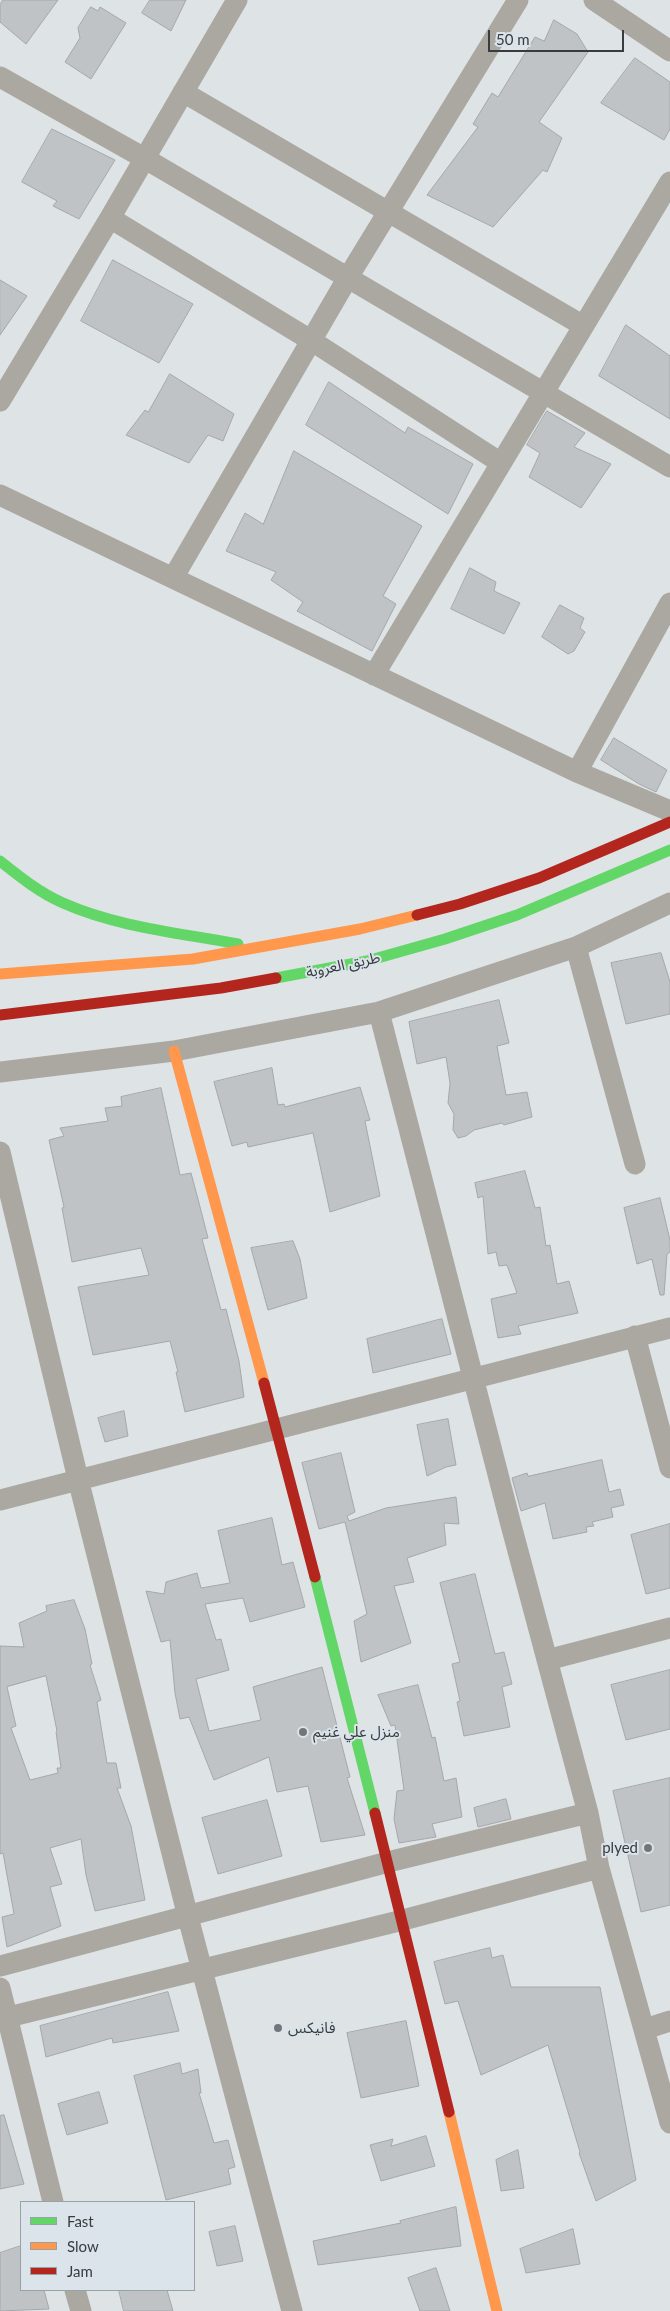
<!DOCTYPE html>
<meta charset="utf-8">
<style>
body{margin:0}
#map{position:relative;width:670px;height:2311px;overflow:hidden;background:#dee3e6;font-family:Lato,sans-serif}
canvas{display:block}
.legend{position:absolute;left:20px;top:2201px;width:175px;height:90px;box-sizing:border-box;background:#dbe4ea;border:1px solid #9aa1a5;margin:0;padding:6px 9px;list-style:none;font-size:15px;color:#383c3e}
.legend li{display:flex;align-items:center;gap:10px;height:25px}
.legend b{width:25px;border:1px solid #9aa1a5}
.scale{position:absolute;left:488px;top:30px;width:136px;height:22px;box-sizing:border-box;border:2px solid #383c3e;border-top:0;padding-left:6px;font-size:15px;line-height:18px;white-space:nowrap;color:#383c3e;-webkit-text-stroke:4px #dbe4ea;paint-order:stroke}
</style>
<div id="map">
<canvas width="670" height="2311"></canvas>
<ul class="legend">
<li><b style="height:6px;background:#63d668"></b>Fast</li>
<li><b style="height:6px;background:#ff974d"></b>Slow</li>
<li><b style="height:6px;background:#b3261e"></b>Jam</li>
</ul>
<div class="scale">50 m</div>
</div>
<script>
const c = document.querySelector('canvas').getContext('2d');
c.lineJoin = 'round';
function fill(path, color) {
  c.fillStyle = color;
  c.fill(path, 'evenodd');
}
function stroke(path, color, width, dash) {
  c.strokeStyle = color;
  c.lineWidth = width;
  c.lineCap = dash ? 'butt' : 'round';
  c.setLineDash(dash || []);
  c.stroke(path);
}
function label(font, color, halo, rows, align = 'center') {
  c.font = font + ' Lato,"Noto Sans Arabic",sans-serif';
  c.lineWidth = 4;
  c.setLineDash([]);
  c.textBaseline = 'middle';
  c.strokeStyle = halo;
  c.fillStyle = color;
  for (const [text, x, y, turn = 0] of rows) {
    c.save();
    c.translate(x, y);
    c.rotate((+turn || 0) * Math.PI / 180);
    c.textAlign = isNaN(turn) ? turn : align;
    if (halo) c.strokeText(text, 0, 0);
    c.fillText(text, 0, 0);
    c.restore();
  }
}
const building = new Path2D(`
 M3,0H58L26,44L0,22V5Z
 M150,0H186L171,31L142,13Z
 M91,7L98,11L100,7L126,23L91,79L65,62L80,38L78,28Z
 M554,20L577,34L588,52L539,122L562,138L547,172L543,170L493,227L427,195L478,127L473,124L492,93L498,97L535,37L544,41Z
 M635,58L670,82V129L664,140L601,103Z
 M52,129L115,160L79,219L53,206L57,201L22,182Z
 M113,260L193,304L159,363L81,321Z
 M0,280L27,296L0,335Z
 M626,325L670,356V419L599,376Z
 M170,374L234,414L223,441L208,435L189,463L126,435L145,410L148,412Z
 M329,382L405,433L408,427L473,464L448,514L306,425Z
 M547,411L585,433L574,447L611,464L581,508L529,477L540,453L527,445Z
 M294,451L422,526L383,596L396,604L372,651L297,611L303,602L271,580L276,572L226,551L245,513L263,524Z
 M470,568L496,582L494,591L520,603L504,634L451,609Z
 M560,605L584,618L580,628L585,632L574,651L568,654L542,637Z
 M614,738L667,770L656,792L639,784L601,760Z
 M661,953L670,982V1014L626,1024L611,963Z
 M499,1000L509,1043L497,1046L506,1095L527,1092L532,1117L504,1125L502,1123L474,1130L466,1136L458,1138L453,1130L454,1114L448,1103L450,1083L446,1057L417,1064L409,1022Z
 M272,1068L278,1105L284,1104L285,1107L360,1087L370,1120L365,1121L380,1196L330,1212L313,1133L248,1147L247,1142L232,1146L214,1082Z
 M161,1088L180,1175L191,1173L199,1203L208,1238L202,1239L221,1310L226,1309L239,1361L244,1397L185,1412L176,1372H178L170,1341L93,1355L78,1287L149,1275L141,1248L72,1262L62,1208L64,1207L49,1140L64,1136L60,1128L108,1121L105,1108L122,1106L121,1097Z
 M525,1171L535,1208L540,1207L546,1246L550,1245L557,1284L569,1281L578,1313L518,1326L521,1334L498,1338L491,1299L517,1293L507,1265L499,1266L496,1252L488,1254L483,1196L478,1198L475,1183Z
 M660,1198L670,1240V1252L667,1254L664,1295H660L652,1259L637,1264L624,1208Z
 M293,1241L300,1259L307,1298L268,1310L251,1248Z
 M442,1319L451,1354L373,1373L367,1339Z
 M124,1411L128,1436L105,1442L98,1418Z
 M448,1419L456,1465L446,1467L427,1476L417,1425Z
 M341,1453L355,1512L347,1516L349,1521L386,1508L456,1497L459,1524L444,1523L446,1545L407,1558L414,1582L394,1586L411,1643L361,1662L354,1621L367,1614L345,1522L319,1529L302,1463Z
 M602,1460L609,1492L620,1489L624,1505L611,1508L613,1517L592,1522L594,1526L586,1527L587,1532L553,1539L545,1503L521,1511L512,1478L527,1473L528,1476Z
 M272,1518L282,1565L293,1562L305,1607L250,1622L243,1598L205,1604L216,1640L221,1639L229,1670L196,1679L209,1731L261,1720L253,1687L322,1667L350,1777L347,1778L365,1835L321,1842L308,1786L277,1792L269,1757L214,1780L189,1717L180,1719L175,1693L170,1640L161,1642L146,1591L164,1594L166,1582L197,1573L201,1588L230,1583L218,1531Z
 M670,1524V1588L646,1594L631,1535Z
 M475,1574L495,1654L504,1652L512,1684L502,1687L510,1727L464,1736L457,1702L460,1701L452,1664L460,1662L440,1583Z
 M74,1600L85,1629L92,1664L90,1665L101,1700L97,1702L107,1763H116L121,1788H117L131,1826L145,1900L95,1911L86,1875L81,1839L50,1848L62,1884L50,1887L61,1926L7,1947L2,1917L14,1914L3,1853L0,1854V1646L24,1647L19,1623L47,1611L46,1606ZM46,1676L57,1731L56,1732L61,1768H57L58,1773L30,1780L11,1728L16,1726L7,1687Z
 M670,1670V1729L626,1740L611,1685Z
 M418,1685L432,1738L435,1737L444,1781L456,1778L462,1817L432,1824L436,1837L399,1843L394,1819L397,1791L404,1790L395,1725L391,1726L378,1695Z
 M670,1778V1905L641,1912L613,1791Z
 M506,1799L511,1819L478,1827L474,1808Z
 M267,1800L282,1856L218,1874L202,1818Z
 M490,1948L492,1958L503,1955L511,1987H600L636,2180L596,2201L579,2153L580,2152L548,2045L481,2075L458,2001L445,2004L434,1962Z
 M168,1992L179,2031L113,2043L112,2038L46,2057L40,2026Z
 M406,2021L419,2086L361,2098L347,2033Z
 M180,2063L182,2074L198,2069L201,2093H199L214,2143L228,2140L235,2167L228,2169L231,2184L166,2200L134,2076Z
 M99,2092L108,2123L67,2135L58,2104Z
 M4,2115L24,2184L0,2189V2116Z
 M426,2136L435,2166L381,2181L370,2145L393,2139L391,2146Z
 M518,2150L524,2188L501,2191L496,2160Z
 M456,2207L461,2246L318,2265L313,2241L401,2223L400,2221Z
 M235,2226L243,2261L217,2266L209,2232Z
 M573,2229L580,2264L526,2273L520,2249Z
 M21,2246V2290H44L49,2309L0,2311V2253Z
 M436,2268L450,2311H420L408,2278Z
 M119,2290H167L173,2311H124Z`);
fill(building, '#bfc3c5');
stroke(building, '#a4a8ab', 1);
stroke(new Path2D(`
 M594,0L670,51
 M0,77L144,158L670,467
 M183,92L582,325
 M110,218L312,341L501,463
 M0,401L110,218L237,0
 M0,495L577,772L670,811
 M173,578L347,279L518,0
 M374,675L670,182
 M577,772L670,603
 M576,947L635,1164
 M379,1012L511,1525L588,1813L599,1868L670,2123
 M0,1072L174,1051L379,1012L576,947L670,903
 M0,1152L78,1479L188,1917L292,2311
 M635,1336L670,1468
 M0,1500L670,1328
 M547,1660L670,1628
 M0,1966L388,1862L588,1813
 M0,1988L53,2202
 M0,2019L403,1920L599,1868
 M645,2029L670,2021
 M75,2290L81,2311`), '#aba7a1', 21);
stroke(new Path2D(`
 M0,861C20,877 40,893 63,903C117,927 180,933 238,944
 M276,978L367,961L445,939L517,915L670,850
 M315,1577L375,1813`), '#63d668', 11);
stroke(new Path2D(`
 M0,974L193,959L360,929L417,915
 M174,1051L264,1383
 M449,2112L497,2311`), '#ff974d', 11);
stroke(new Path2D(`
 M417,915L460,904L539,878L670,822
 M0,1015L221,988L276,978
 M264,1383L315,1577
 M375,1813L449,2112`), '#b3261e', 11);
for (const [x, y, r, color] of [
 [303,1732,5,"#727679"],
 [648,1848,5,"#727679"],
 [278,2028,5,"#727679"]
]) {
  const dot = new Path2D();
  dot.arc(x, y, r, 0, 2 * Math.PI);
  c.fillStyle = color;
  c.fill(dot);
  stroke(dot, '#dbe4ea', 2);
}
label('15px', '#383c3e', '#dbe4ea', [
 ["طريق العروبة",343,965,-12]
]);
label('15px', '#383c3e', '#dbe4ea', [
 ["منزل علي غنيم",313,1732],
 ["plyed",638,1848,"right"],
 ["فانيكس",288,2028]
], 'left');
</script>
